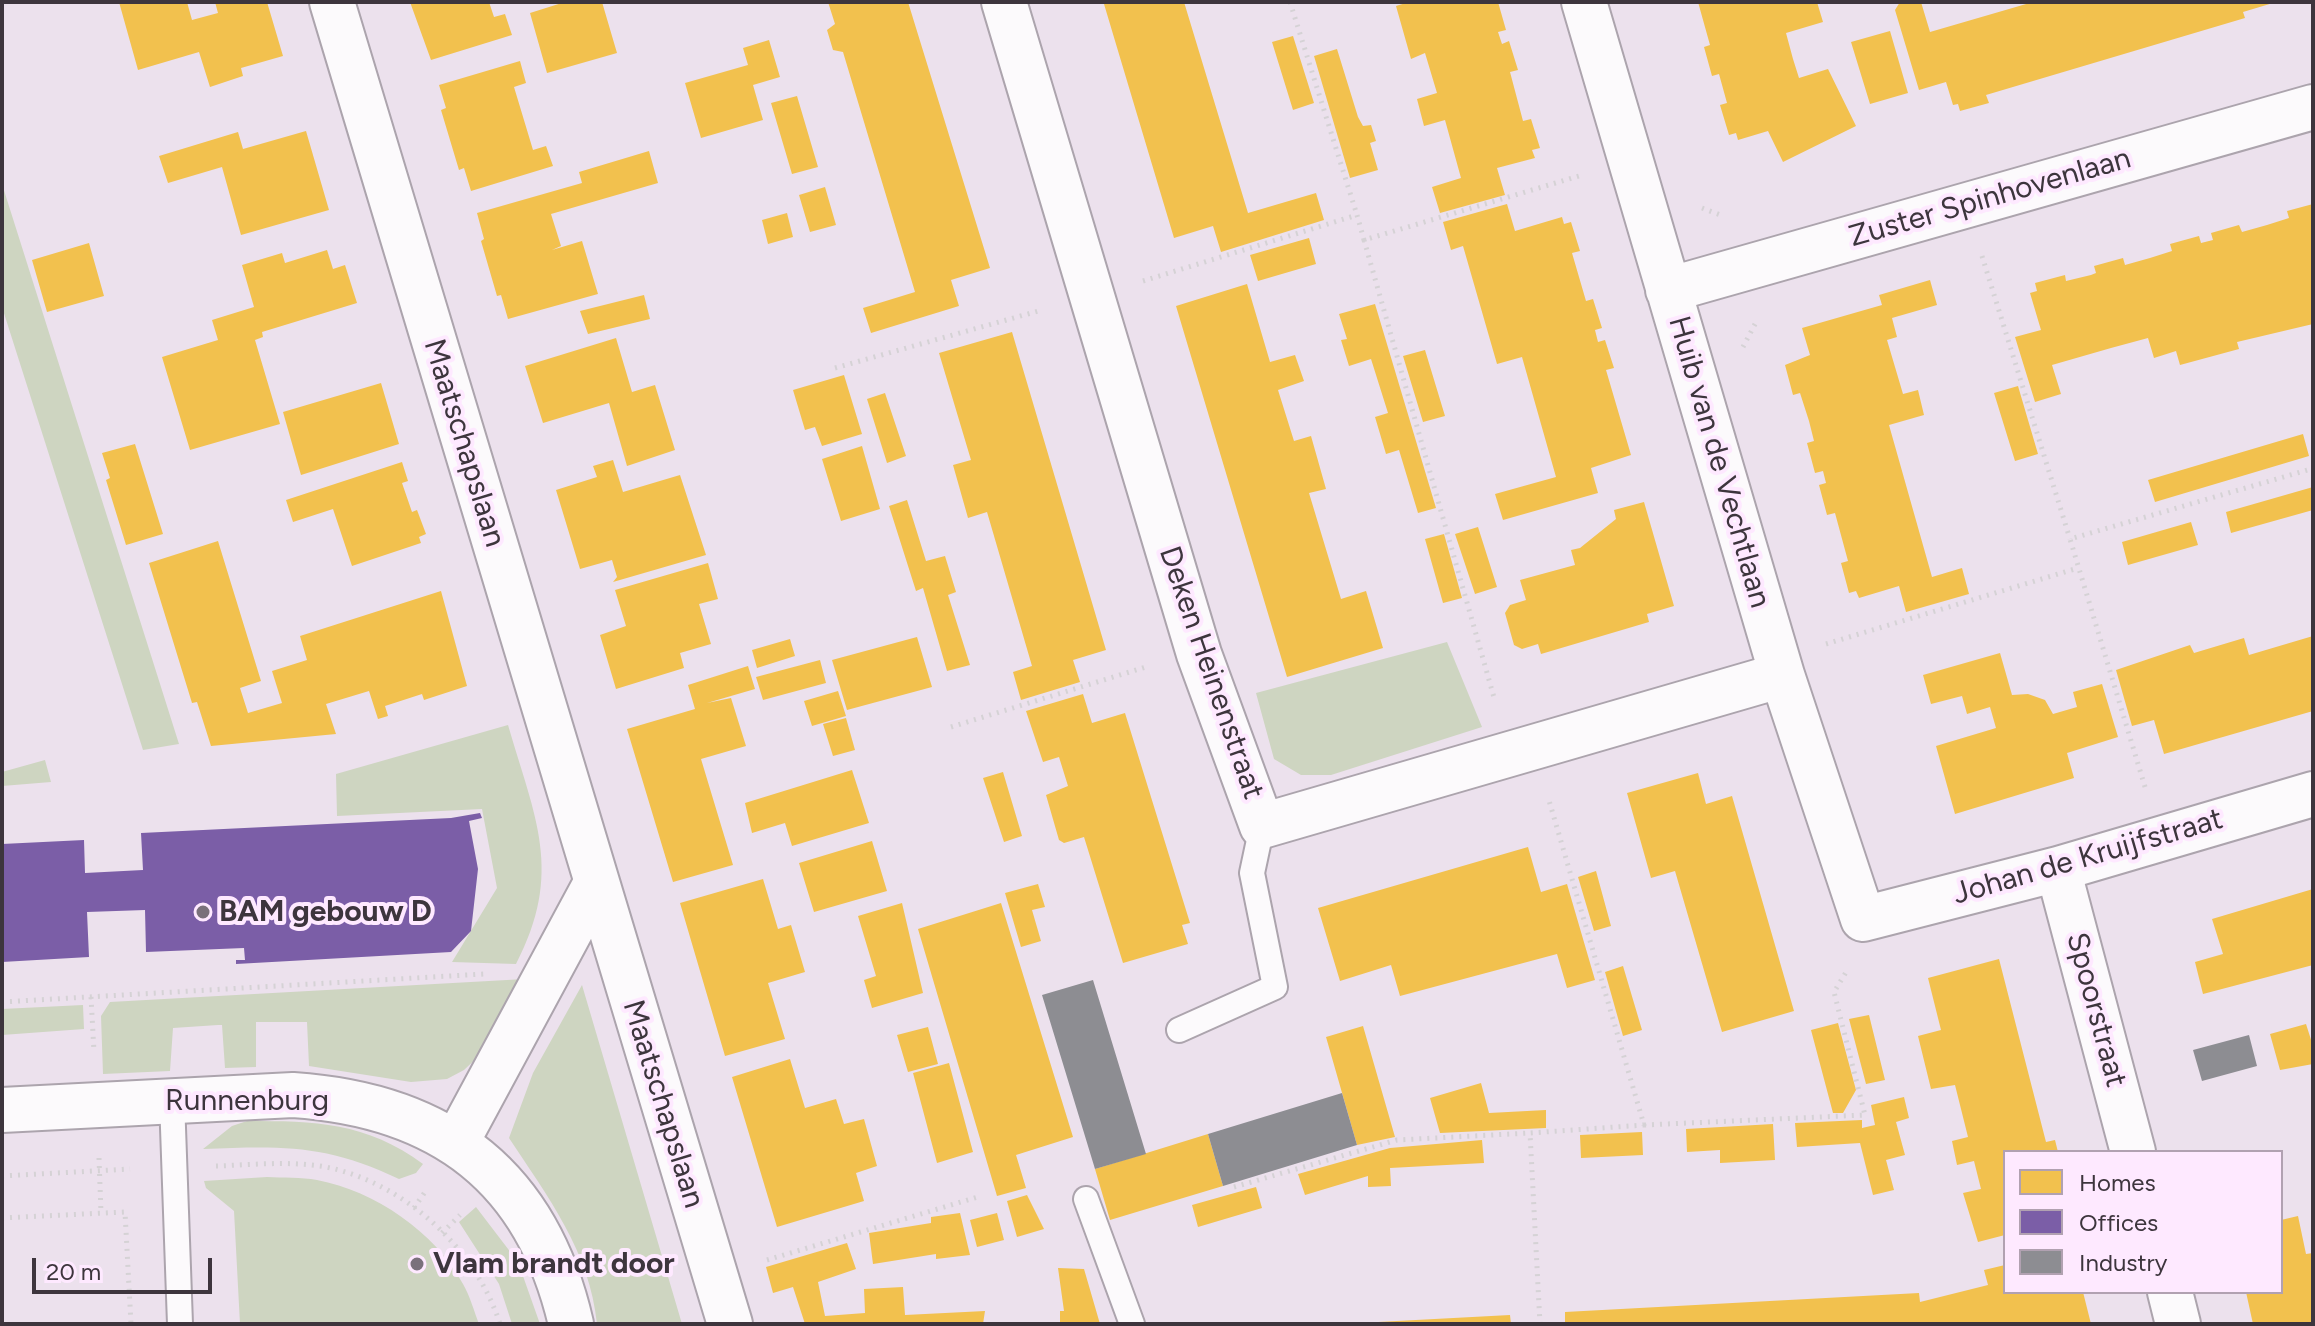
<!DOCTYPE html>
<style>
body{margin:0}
#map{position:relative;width:2315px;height:1326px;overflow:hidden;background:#ece1ed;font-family:Figtree,sans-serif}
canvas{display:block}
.frame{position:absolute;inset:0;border:4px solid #3d353d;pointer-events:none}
.legend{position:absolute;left:2003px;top:1150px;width:280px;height:144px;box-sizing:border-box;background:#fee9ff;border:2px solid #b1a1b1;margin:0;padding:10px 14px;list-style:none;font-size:24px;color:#3d353d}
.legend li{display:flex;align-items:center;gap:16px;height:40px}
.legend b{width:40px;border:2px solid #b1a1b1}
.scale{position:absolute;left:32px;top:1258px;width:180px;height:36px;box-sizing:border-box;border:4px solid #3d353d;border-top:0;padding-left:10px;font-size:24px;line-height:28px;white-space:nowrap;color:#3d353d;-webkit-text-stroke:6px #fee9ff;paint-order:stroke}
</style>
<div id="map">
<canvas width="2315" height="1326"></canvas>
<div class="frame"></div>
<ul class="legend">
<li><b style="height:22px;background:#f2c14e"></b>Homes</li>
<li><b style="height:22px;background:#7b5ea7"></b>Offices</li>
<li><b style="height:22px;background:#8d8d92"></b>Industry</li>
</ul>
<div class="scale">20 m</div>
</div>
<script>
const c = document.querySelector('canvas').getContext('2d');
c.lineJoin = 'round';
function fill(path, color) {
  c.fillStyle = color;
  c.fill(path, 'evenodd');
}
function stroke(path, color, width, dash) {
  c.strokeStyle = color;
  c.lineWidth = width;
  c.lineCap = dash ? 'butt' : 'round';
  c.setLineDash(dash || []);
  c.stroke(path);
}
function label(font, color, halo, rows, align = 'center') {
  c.font = font + ' Figtree,sans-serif';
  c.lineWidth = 8;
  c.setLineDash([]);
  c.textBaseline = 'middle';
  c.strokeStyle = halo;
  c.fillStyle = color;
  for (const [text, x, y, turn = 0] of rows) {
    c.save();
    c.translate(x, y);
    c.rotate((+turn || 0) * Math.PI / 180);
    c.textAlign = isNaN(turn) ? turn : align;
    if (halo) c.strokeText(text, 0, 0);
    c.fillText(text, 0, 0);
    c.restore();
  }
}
fill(new Path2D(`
 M2,184L179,744L143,750L2,307Z
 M1447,642L1482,727L1331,775H1301L1274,759L1256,693Z
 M508,725C535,818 564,872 516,964L452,962L497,888L482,809L337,816L336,774Z
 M45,760L51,782L2,786V772Z
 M525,979L481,1054L464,1070L447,1079L411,1082L309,1066L307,1022H256V1067L225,1068L222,1025H218L173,1028L170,1071L103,1074L101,1016L110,1002Z
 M582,985L682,1324H597C590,1252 548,1197 509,1138L533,1073Z
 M83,1005L84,1029L2,1035V1009Z
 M247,1121C315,1121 366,1122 423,1164L416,1173L399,1179C326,1144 282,1146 203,1149L232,1126Z
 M267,1177C283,1178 301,1177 317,1180C375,1191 435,1232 463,1284C470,1296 474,1311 479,1324H240L234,1211L206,1188L204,1181Z
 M476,1207L518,1262L540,1324H512L499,1284L459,1222Z`), '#ced5c1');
fill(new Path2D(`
 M119,2H187L192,20L218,13L215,2H267L283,56L241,68L243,76L210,87L199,52L138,70Z
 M410,2H489L494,17L505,14L512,35L431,60Z
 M565,2H602L617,53L547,73L530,13Z
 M828,2H908L990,268L951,280L959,306L871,333L863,308L915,292L843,52L833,50L827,30L835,24Z
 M1110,2H1184L1248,213L1316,193L1324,220L1221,252L1213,226L1174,238L1104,4Z
 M1409,2H1498L1506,30L1498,32L1502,44L1509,41L1518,70L1510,72L1523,121L1531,119L1540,148L1532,150L1535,158L1497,168L1505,195L1440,213L1432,187L1461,178L1445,120L1424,126L1417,99L1437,93L1425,53L1411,59L1396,6Z
 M1698,2H1817L1823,22L1786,33L1793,59L1799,78L1828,69L1856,126L1783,162L1768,131L1738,140L1736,133L1729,135L1720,105L1727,103L1719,74L1712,76L1704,47L1710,45Z
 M1900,2H1921L1930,32L2033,2L2273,3L2243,12L2245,18L1986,95L1989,103L1960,111L1958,104L1953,105L1946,82L1919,90L1895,10Z
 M1890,31L1908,93L1870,104L1851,42Z
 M1293,36L1314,103L1293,110L1272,42Z
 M769,40L780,77L753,85L763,120L701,138L685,83L748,65L743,48Z
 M1337,49L1358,117L1363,126L1371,125L1376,141L1370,143L1378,170L1350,178L1314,56Z
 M520,61L526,83L514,87L533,150L546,146L553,166L471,191L464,168L459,170L441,110L446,108L439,85Z
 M797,96L818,167L792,174L771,103Z
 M306,131L329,210L241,235L222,167L168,183L159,156L238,132L243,149Z
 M649,151L658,183L551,214L561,246L552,250L582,241L598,294L508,319L501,295L497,296L481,241L484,239L477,213L582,183L579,172Z
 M825,187L836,225L810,232L799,195Z
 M1507,204L1515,231L1562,217L1564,224L1571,222L1580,251L1572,253L1586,301L1593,299L1602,328L1595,330L1598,342L1605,340L1614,368L1606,370L1631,455L1591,468L1598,493L1503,520L1495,494L1556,477L1522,357L1497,364L1463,246L1451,250L1443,222Z
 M2313,204V324L2237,342L2239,349L2180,365L2176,351L2154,358L2148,338L2111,348L2052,365L2061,394L2035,402L2015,337L2041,330L2030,293L2037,291L2035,283L2065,275L2066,281L2091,275L2096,273L2094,266L2123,258L2125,265L2150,258L2172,251L2170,244L2199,236L2201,243L2213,240L2211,233L2239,225L2242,232L2267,225L2289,218L2287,211Z
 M787,213L793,237L768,244L762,220Z
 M1309,238L1316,264L1258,281L1250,255Z
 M89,243L104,296L47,312L32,260Z
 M327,250L333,269L345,265L357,303L262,332L263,337L255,340L280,424L190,450L162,357L218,340L212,320L254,307L242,265L282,253L285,263Z
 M1930,280L1937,305L1892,318L1897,337L1887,340L1903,394L1918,390L1924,415L1889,425L1932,577L1962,568L1969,594L1906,612L1899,586L1859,598L1856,591L1849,593L1841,563L1848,561L1835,513L1827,515L1819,485L1826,483L1823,471L1815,473L1807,443L1814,441L1809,421L1800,393L1793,395L1785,365L1810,355L1802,328L1882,305L1879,295Z
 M1247,284L1270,362L1295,355L1304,381L1278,390L1294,441L1311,436L1326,489L1309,493L1341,599L1366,591L1383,648L1287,677L1176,306Z
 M644,295L650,319L588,334L580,311Z
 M1375,304L1436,508L1418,513L1399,450L1386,454L1375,417L1388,413L1371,359L1349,366L1341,340L1347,339L1339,314Z
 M1012,332L1106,650L1073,660L1080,682L1021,700L1013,672L1032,666L987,512L968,518L953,465L971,460L939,353Z
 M616,338L632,392L655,385L675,450L627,466L609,403L543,423L525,366Z
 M1425,350L1445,416L1423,422L1403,356Z
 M844,375L862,434L822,446L815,427L805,430L793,390Z
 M381,383L399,444L301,475L283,412Z
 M2018,386L2038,454L2015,461L1994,393Z
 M885,393L906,456L887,463L867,399Z
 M2303,434L2309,456L2155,502L2148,480Z
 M135,444L163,534L126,545L106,480L110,478L102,453Z
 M862,446L880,509L841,521L822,459Z
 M613,460L623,492L680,475L706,555L613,582L617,577L612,560L580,569L556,490L597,477L593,466Z
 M402,462L408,481L402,483L412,512L417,510L426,534L419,537L421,543L352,566L333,509L293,522L286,500Z
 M2313,487V510L2231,533L2226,512Z
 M907,500L926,561L945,556L956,592L948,595L970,665L947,671L923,588L916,591L889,506Z
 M1644,502L1674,606L1647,614L1649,622L1541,654L1538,644L1522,649L1514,645L1505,613L1510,605L1526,600L1520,580L1575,565L1571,550L1580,548L1616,519L1614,510Z
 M2191,522L2198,545L2128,565L2122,542Z
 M1478,527L1497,587L1475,594L1455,534Z
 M1444,534L1462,598L1443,603L1425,539Z
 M218,541L261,681L240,688L248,713L282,703L272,671L307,660L300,636L441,591L467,686L424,700L422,694L385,706L388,716L378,719L369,691L326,704L336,734L211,746L197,702L192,703L149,563Z
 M708,563L718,599L699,604L711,644L680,653L684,668L616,689L600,635L626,626L615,590Z
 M2313,636V711L2164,754L2154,720L2132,726L2116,670L2190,645L2194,653L2244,638L2249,655Z
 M917,637L932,687L847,710L832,660Z
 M790,639L795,656L757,668L752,650Z
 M2000,653L2012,695L2028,694L2045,700L2053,714L2077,707L2073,692L2102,684L2118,737L2067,753L2074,778L1955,814L1936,746L1996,728L1990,707L1967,714L1962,696L1931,704L1923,675Z
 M820,660L826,683L763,700L756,677Z
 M748,666L755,689L707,703L731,698L746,746L701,759L733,865L673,882L627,729L695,709L688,685Z
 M838,691L846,716L812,726L804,701Z
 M1083,694L1092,723L1125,713L1190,923L1182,925L1188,944L1123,963L1084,837L1064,843L1059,840L1046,795L1068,786L1059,757L1043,762L1026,711Z
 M846,718L855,750L833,756L823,724Z
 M852,770L869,823L792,846L785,823L752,833L745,803Z
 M1003,772L1022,836L1004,842L983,778Z
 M1698,773L1706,804L1732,796L1794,1011L1722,1032L1675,871L1651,878L1627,793Z
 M872,841L887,891L814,912L799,863Z
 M1528,847L1541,892L1567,884L1595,980L1567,988L1557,954L1400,996L1391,965L1340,981L1318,908Z
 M1596,871L1611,926L1594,931L1578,877Z
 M763,879L778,929L791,925L805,972L768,983L785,1039L725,1056L680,903Z
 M1038,884L1045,907L1032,910L1041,941L1021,947L1005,893Z
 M2313,889V965L2203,994L2195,962L2223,954L2212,919Z
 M902,903L923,993L872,1008L864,980L876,976L858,916Z
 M1001,903L1073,1137L1016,1155L1026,1188L997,1196L918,929Z
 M1999,959L2046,1142L2055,1140L2058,1152H2005V1235L1978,1242L1963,1193L1981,1189L1974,1161L1957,1165L1952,1141L1968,1137L1955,1085L1931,1089L1918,1036L1941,1030L1928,978Z
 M1623,966L1642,1030L1623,1036L1605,972Z
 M1869,1015L1885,1080L1866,1084L1849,1019Z
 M1838,1023L1856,1090L1843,1113H1833L1811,1030Z
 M2306,1024L2313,1046V1064L2280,1070L2270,1034Z
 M1363,1026L1395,1137L1357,1145L1326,1037Z
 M928,1027L938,1064L908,1072L897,1035Z
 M790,1059L805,1108L836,1099L844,1124L864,1119L877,1166L856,1173L864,1201L777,1227L732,1077Z
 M949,1063L973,1152L937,1163L913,1073Z
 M1481,1083L1489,1113L1546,1110V1128L1440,1133L1430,1098Z
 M1904,1097L1909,1118L1896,1122L1905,1155L1886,1160L1894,1190L1873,1195L1860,1143L1797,1147L1795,1123L1862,1120V1128L1875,1125L1871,1105Z
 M1773,1124L1775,1160L1720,1163V1150L1687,1152L1686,1129Z
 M1642,1132L1643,1155L1581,1158L1580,1135Z
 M1208,1134L1223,1186L1110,1220L1095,1169Z
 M1482,1140L1484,1163L1390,1168L1391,1186L1368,1187V1176L1305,1195L1298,1174L1390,1148Z
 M1256,1187L1262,1208L1198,1227L1192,1205Z
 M1027,1195L1044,1229L1017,1237L1007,1201Z
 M960,1213L970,1255L936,1259V1254L873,1264L869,1233L931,1223V1217Z
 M997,1213L1004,1240L977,1247L970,1220Z
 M2298,1216L2306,1254L2313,1253V1324H2253L2246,1292H2281V1220Z
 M847,1243L856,1269L818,1282L825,1316L865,1313L864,1289L903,1287L905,1315L985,1311L983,1324H805L793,1287L773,1293L766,1267Z
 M2005,1265V1292H2083L2091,1324H1565V1312L1919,1293L1920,1302L1988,1285L1984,1270Z
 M1058,1268L1084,1269L1100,1324H1060V1311H1064Z
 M1510,1315L1511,1324H1378V1322Z`), '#f2c14e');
fill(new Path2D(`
 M480,813L482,818L469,821L478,869L471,931L451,952L236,964V960H245L244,948L146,952L145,910L87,912L89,957L2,962V844L84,840L85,873L143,870L141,833L451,818Z`), '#7b5ea7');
fill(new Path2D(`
 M1093,980L1146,1154L1095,1169L1042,995Z
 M2249,1035L2257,1066L2202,1081L2193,1050Z
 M1342,1093L1357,1145L1223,1186L1208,1134Z`), '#8d8d92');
const lane = new Path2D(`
 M1179,1030L1275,987L1252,873L1262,826
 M172,1100L180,1324
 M1086,1199L1132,1324`);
const street = new Path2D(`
 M332,2L730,1324
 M1004,2L1199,654L1262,826L1782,675
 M1584,2L1782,675L1863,919L2058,869L2313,794
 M1668,290L2313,107
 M2058,869L2133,1152
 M2,1110L293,1095C442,1105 537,1176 571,1324
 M456,1143L595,885
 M2170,1292L2178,1324`);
stroke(lane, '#aca4ad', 28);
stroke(street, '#aca4ad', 48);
stroke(new Path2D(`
 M1290,2L1357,215
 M1702,208L1723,216
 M1364,240L1495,701
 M1982,256L2070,539
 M1143,281L1357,215L1364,240L1579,176
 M1743,347L1755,324
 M835,368L1042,310
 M1826,644L2078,568
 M951,727L1149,666
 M2145,787L2070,539L2311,469
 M91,997L94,1052
 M2,1002L484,974
 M1644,1125L1865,1115L1834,992L1848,969
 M99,1158L101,1213
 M216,1166C250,1165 285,1161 320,1166C401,1179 476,1248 500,1324
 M2,1176L130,1169
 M1234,1187L1397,1140L1530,1133
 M414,1208L427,1189
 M2,1218L125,1212L131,1324
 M442,1233L460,1215
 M767,1260L981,1196
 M1540,1324L1530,1133L1644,1125L1548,797`), '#d5d2d5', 5, [2, 6]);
stroke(lane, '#fcfafc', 24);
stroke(street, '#fcfafc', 44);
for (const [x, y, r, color] of [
 [203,912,8,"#7a717b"],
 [417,1264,8,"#7a717b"]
]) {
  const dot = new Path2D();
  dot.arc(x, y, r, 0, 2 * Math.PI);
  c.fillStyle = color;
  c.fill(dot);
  stroke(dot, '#fee9ff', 3);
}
label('30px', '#3d353d', '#fee9ff', [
 ["Zuster Spinhovenlaan",1990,198,-16],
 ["Maatschapslaan",464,443,73],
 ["Huib van de Vechtlaan",1719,462,74],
 ["Deken Heinenstraat",1211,673,71],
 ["Johan de Kruijfstraat",2088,857,-16],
 ["Spoorstraat",2096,1010,75],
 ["Runnenburg",247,1101],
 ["Maatschapslaan",663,1104,73]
]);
label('bold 30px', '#3d353d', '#fee9ff', [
 ["BAM gebouw D",219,912],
 ["Vlam brandt door",433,1264]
], 'left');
</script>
